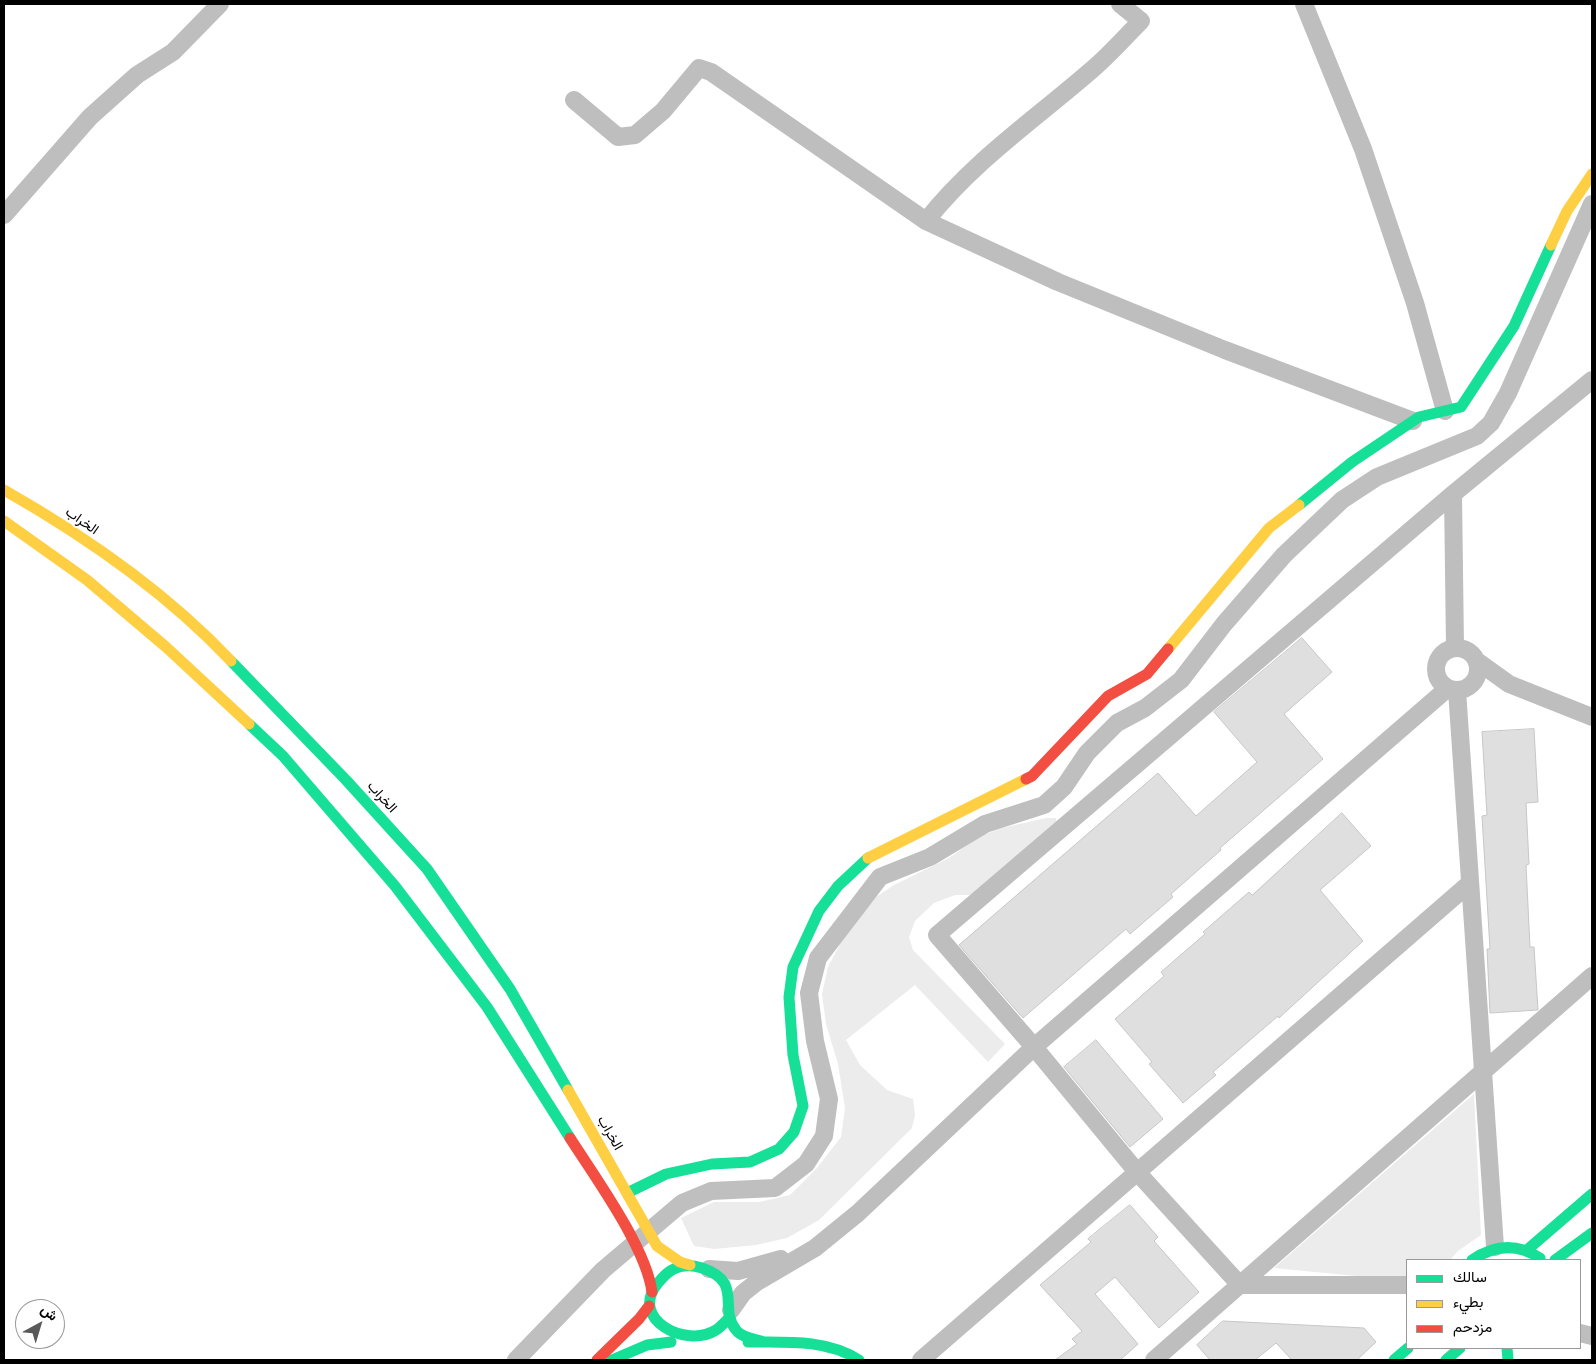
<!DOCTYPE html>
<meta charset="utf-8">
<style>
body{margin:0}
#map{position:relative;width:1596px;height:1364px;overflow:hidden;background:#fff;font-family:Figtree,Vazirmatn,sans-serif}
canvas{display:block}
.frame{position:absolute;inset:0;border:5px solid #000;pointer-events:none}
.legend{position:absolute;left:1406px;top:1259px;width:175px;height:90px;box-sizing:border-box;background:#fff;border:1px solid #999;margin:0;padding:6px 9px;list-style:none;font-size:15px;color:#000}
.legend li{display:flex;align-items:center;gap:10px;height:25px}
.legend b{width:25px;border:1px solid #999}
.north{position:absolute;left:15px;top:1299px;width:50px;height:50px;box-sizing:border-box;background:#fff;border:1px solid #999;border-radius:50%;rotate:39deg;font-size:14px;font-weight:700;line-height:20px;text-align:center;color:#000}
.north::after{content:'';display:block;margin:auto;width:18px;height:22px;background:#595959;clip-path:polygon(50% 0,100% 100%,50% 72%,0 100%)}
</style>
<div id="map">
<canvas width="1596" height="1364"></canvas>
<div class="frame"></div>
<ul class="legend">
<li><b style="height:6px;background:#16e098"></b>سالك</li>
<li><b style="height:6px;background:#ffcf43"></b>بطيء</li>
<li><b style="height:6px;background:#f24e42"></b>مزدحم</li>
</ul>
<div class="north">ش</div>
</div>
<script>
const c = document.querySelector('canvas').getContext('2d');
c.lineJoin = 'round';
function fill(path, color) {
  c.fillStyle = color;
  c.fill(path, 'evenodd');
}
function stroke(path, color, width, dash) {
  c.strokeStyle = color;
  c.lineWidth = width;
  c.lineCap = dash ? 'butt' : 'round';
  c.setLineDash(dash || []);
  c.stroke(path);
}
function label(font, color, halo, rows, align = 'center') {
  c.font = font + ' Figtree,Vazirmatn,sans-serif';
  c.lineWidth = 4;
  c.setLineDash([]);
  c.textBaseline = 'middle';
  c.strokeStyle = halo;
  c.fillStyle = color;
  for (const [text, x, y, turn = 0] of rows) {
    c.save();
    c.translate(x, y);
    c.rotate((+turn || 0) * Math.PI / 180);
    c.textAlign = isNaN(turn) ? turn : align;
    if (halo) c.strokeText(text, 0, 0);
    c.fillText(text, 0, 0);
    c.restore();
  }
}
fill(new Path2D(`
 M1046,818H1056L1057,825L977,895H955L934,903L915,921L909,937L913,950L1005,1044L988,1062L915,985L846,1040L860,1065L887,1090L913,1099L915,1115L912,1128L819,1220L787,1238L756,1245L714,1249L694,1246L681,1218L714,1202H759L790,1195L817,1168L841,1137L845,1108L838,1064L826,1024L822,994L828,967L848,929L870,901L894,885L949,858L980,836L1002,828Z
 M1474,1094L1481,1235L1458,1251L1450,1260H1407V1281L1274,1268Z`), '#ececec');
stroke(new Path2D(`
 M516,1360L603,1270L682,1203L711,1191L775,1188L806,1164L824,1136L829,1099L815,1041L809,993L818,958L880,877L930,857L985,824L1044,805L1064,787L1087,753L1117,723L1145,708L1181,680L1224,624L1284,555L1342,500L1377,477L1477,436L1491,423L1508,393L1592,204`), '#bfbfbf', 18);
const building = new Path2D(`
 M1302,638L1332,672L1284,714L1323,759L1220,848L1221,850L1171,894L1173,897L1130,934L1126,929L1023,1018L959,945L1158,773L1196,816L1257,762L1214,712Z
 M1534,729L1538,802L1526,803L1529,864L1526,865L1530,947H1534L1538,1010L1490,1013L1487,949H1490L1482,816L1487,815L1482,732Z
 M1342,813L1371,846L1320,890L1363,941L1279,1018L1278,1016L1213,1072L1216,1075L1183,1103L1149,1064L1152,1062L1115,1019L1164,976L1161,972L1205,934L1203,932L1249,892L1252,895Z
 M1096,1040L1163,1119L1130,1147L1064,1067Z
 M1130,1205L1158,1237L1154,1241L1199,1292L1159,1328L1115,1277L1095,1294L1138,1344L1120,1360H1055L1077,1344L1072,1339L1082,1331L1040,1285L1091,1242L1088,1239Z
 M1223,1321L1364,1328L1376,1342L1357,1360H1292L1276,1343L1255,1360H1210L1197,1345Z`);
fill(building, '#dfdfdf');
stroke(building, '#c7c7c7', 1);
stroke(new Path2D(`
 M1304,4L1363,149L1415,303L1445,411
 M574,100L618,137L635,135L663,111L699,68L711,72L926,221L1058,282L1225,350L1413,421
 M4,215L90,117L137,75L173,52L220,4
 M926,221C974,160 1037,118 1095,67C1111,53 1126,36 1141,21L1120,4
 M1453,494L1455,647
 M1436 669a21 21 0 1 1 42 0a21 21 0 1 1-42 0Z
 M1477,661L1509,684L1592,717
 M1457,690L1495,1247
 M709,1269L738,1271L781,1259
 M1407,1285H1240L1137,1172L1034,1047L1448,688
 M731,1310L743,1293L757,1282L815,1248L858,1213L1034,1047L937,935L1453,494L1592,380
 M1580,1333L1592,1336
 M921,1360L1470,883
 M1154,1360L1592,976`), '#bebebe', 18);
stroke(new Path2D(`
 M1299,505L1352,462L1419,417L1461,407L1514,326L1551,245
 M231,661L346,780L427,869L510,989L568,1090
 M249,724L283,756L395,886L487,1007L570,1138
 M627,1193L666,1174L712,1164L750,1162L779,1149L794,1132L803,1106L793,1055L789,997L793,967L819,911L838,886L868,858
 M1527,1250L1592,1194
 M1472,1260C1494,1245 1517,1243 1540,1258
 M1555,1260L1592,1233
 M730,1317C726,1321 721,1327 716,1330C686,1349 628,1319 658,1283C662,1278 666,1273 672,1270C681,1265 692,1265 702,1268C744,1282 718,1308 736,1330C742,1338 755,1339 764,1342
 M748,1342C785,1342 827,1339 859,1360
 M1507,1348L1508,1360
 M612,1360L647,1345L671,1342
 M1394,1360L1408,1348
 M1446,1360L1460,1348`), '#16e098', 11);
stroke(new Path2D(`
 M1551,245L1567,211L1592,174
 M4,490C85,536 167,593 231,661
 M4,521L87,580L166,647L249,724
 M1168,649L1269,528L1299,505
 M868,858L1026,779
 M568,1090L657,1246L680,1262L690,1265`), '#ffcf43', 11);
stroke(new Path2D(`
 M1026,779L1032,776L1108,696L1147,674L1168,649
 M570,1138C595,1177 646,1247 652,1292
 M597,1360L639,1319L649,1306`), '#f24e42', 11);
label('14px', '#000', '#fff', [
 ["الخراب",82,521,35],
 ["الخراب",382,797,48],
 ["الخراب",610,1133,60]
]);
</script>
